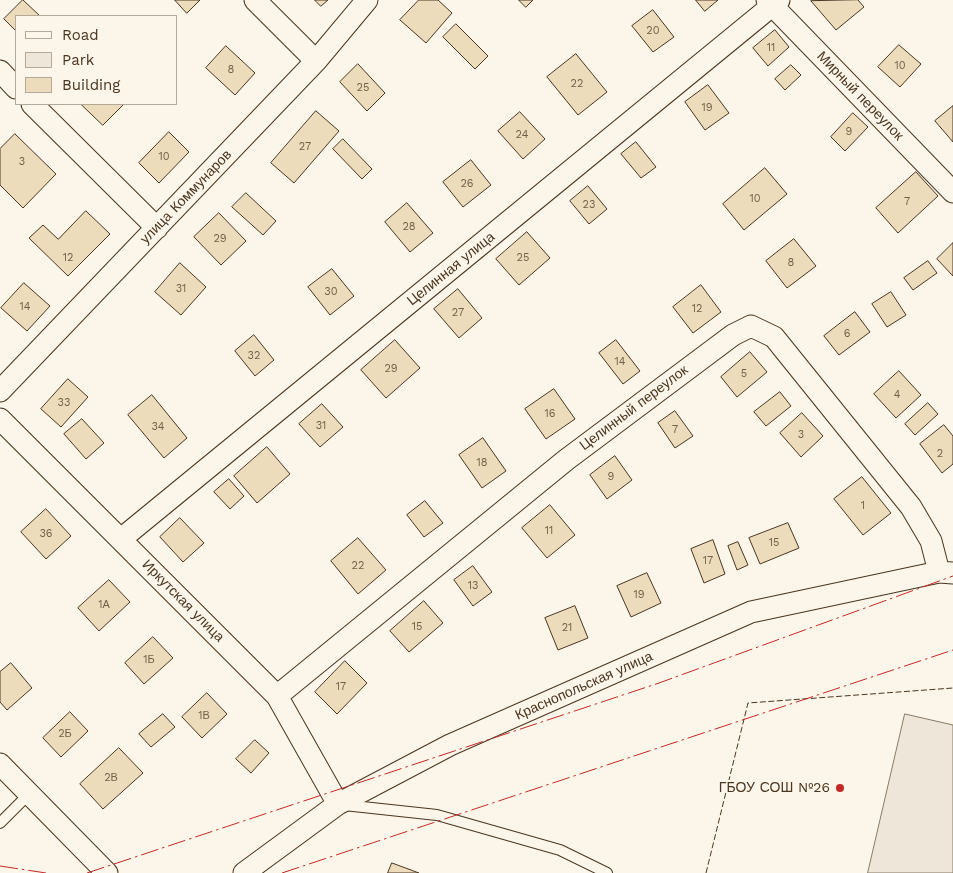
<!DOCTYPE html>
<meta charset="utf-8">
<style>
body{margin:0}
#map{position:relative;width:953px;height:873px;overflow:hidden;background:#fbf6e9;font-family:"Work Sans",sans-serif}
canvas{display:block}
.legend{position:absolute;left:15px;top:15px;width:162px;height:90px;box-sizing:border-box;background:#fbf6e9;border:1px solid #b4a999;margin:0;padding:6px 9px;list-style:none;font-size:15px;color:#4a3520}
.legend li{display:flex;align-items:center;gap:10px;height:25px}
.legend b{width:25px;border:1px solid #b4a999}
</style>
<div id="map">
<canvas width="953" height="873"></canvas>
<ul class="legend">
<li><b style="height:6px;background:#fbf6e9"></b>Road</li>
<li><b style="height:14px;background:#ede6d9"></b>Park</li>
<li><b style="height:14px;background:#ecdcbc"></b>Building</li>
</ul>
</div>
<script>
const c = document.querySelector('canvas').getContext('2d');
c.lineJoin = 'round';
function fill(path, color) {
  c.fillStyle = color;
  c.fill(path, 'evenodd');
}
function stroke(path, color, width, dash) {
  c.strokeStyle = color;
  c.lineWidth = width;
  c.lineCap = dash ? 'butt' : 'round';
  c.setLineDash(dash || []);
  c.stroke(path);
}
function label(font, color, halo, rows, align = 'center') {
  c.font = font + ' "Work Sans",sans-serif';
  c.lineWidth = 4;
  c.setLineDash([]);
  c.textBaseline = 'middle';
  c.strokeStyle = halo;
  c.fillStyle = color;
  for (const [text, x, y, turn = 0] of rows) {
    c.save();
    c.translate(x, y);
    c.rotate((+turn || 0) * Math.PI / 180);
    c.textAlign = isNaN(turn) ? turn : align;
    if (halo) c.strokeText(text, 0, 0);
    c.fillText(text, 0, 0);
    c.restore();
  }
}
const green = new Path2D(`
 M905,714L953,725V873H868Z`);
fill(green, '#ede6d9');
stroke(green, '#887966', 1);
const building = new Path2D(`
 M23,0L40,16H16V31L4,19Z
 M175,0H200L187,13Z
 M315,0H328L321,6Z
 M419,0H438L452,13L426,43L400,20Z
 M519,0H533L526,7Z
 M696,0H718L705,11Z
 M858,0L864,7L836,30L811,1Z
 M653,10L674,37L653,52L632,26Z
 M456,24L488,56L475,69L443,37Z
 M775,30L789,47L768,66L753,48Z
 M899,45L921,64L900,87L878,67Z
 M226,46L255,73L235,95L206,68Z
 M576,54L607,92L578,115L547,77Z
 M358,64L385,93L367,111L340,82Z
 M791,65L801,75L785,90L775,79Z
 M708,85L729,113L705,130L685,102Z
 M81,104H124L103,125Z
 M953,106V142L935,121Z
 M316,111L339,131L294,183L271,163Z
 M520,112L545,139L523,159L498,131Z
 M853,113L868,127L845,151L831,137Z
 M169,132L189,152L159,183L139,163Z
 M15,134L56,174L23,208L0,185V149Z
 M343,139L372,169L362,179L333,149Z
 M636,142L656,167L641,178L621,154Z
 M471,160L491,185L463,207L443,182Z
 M765,168L787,194L744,230L723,204Z
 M916,172L938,196L898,233L876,208Z
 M588,186L607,209L589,224L570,201Z
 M246,193L276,221L263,235L232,207Z
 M407,203L433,233L410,252L385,222Z
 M86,211L110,234L68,276L29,238L43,225L58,239Z
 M219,213L246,241L221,265L194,237Z
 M527,232L550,258L519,285L496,259Z
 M794,239L816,266L787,288L766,261Z
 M953,243V276L937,259Z
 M928,261L937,273L913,290L904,278Z
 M180,263L206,287L181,315L155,292Z
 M332,269L354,296L330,315L308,287Z
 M24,283L50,306L27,331L1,308Z
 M701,285L721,312L693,333L673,307Z
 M458,289L482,318L459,338L434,309Z
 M891,292L906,315L887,327L872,304Z
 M855,312L870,332L839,355L824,336Z
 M254,335L274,360L255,376L235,351Z
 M395,340L420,368L386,398L361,370Z
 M616,340L640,371L623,384L599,353Z
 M750,352L767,372L737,397L721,377Z
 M899,371L921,395L896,418L874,394Z
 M68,379L88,397L61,427L41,409Z
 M554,389L575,419L546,439L525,409Z
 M780,392L791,406L766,426L754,412Z
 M152,395L187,438L164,458L128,415Z
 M928,403L938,414L915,435L905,424Z
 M322,404L343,427L320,447L299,424Z
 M675,411L693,436L675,448L658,423Z
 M802,413L823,436L801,457L780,433Z
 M82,419L104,443L86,459L64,434Z
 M944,425L953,436V464L942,473L920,444Z
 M483,438L506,471L482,488L459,455Z
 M267,447L290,474L257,503L234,476Z
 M615,456L632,480L607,499L590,475Z
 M862,477L891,513L863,535L834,499Z
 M229,479L244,496L230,509L214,492Z
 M425,501L443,523L424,537L407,515Z
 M550,505L575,535L547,558L522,528Z
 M46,509L71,536L46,559L21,532Z
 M180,518L204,543L183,562L160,537Z
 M788,523L799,548L760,564L749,538Z
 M358,538L386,570L358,594L331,561Z
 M713,540L725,574L704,583L691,549Z
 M738,542L748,565L737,570L728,546Z
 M473,566L492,592L473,606L454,580Z
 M647,573L661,603L631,617L617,586Z
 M109,580L130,602L99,631L78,608Z
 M424,601L443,623L409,652L390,631Z
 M575,606L588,638L558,650L545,618Z
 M153,637L173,658L144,684L125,663Z
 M345,661L367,683L337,714L315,692Z
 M11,663L32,688L7,710L0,702V672Z
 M207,693L227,714L202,738L182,717Z
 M70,712L88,731L61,757L43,738Z
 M163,714L175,727L151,747L139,734Z
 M255,740L269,753L251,773L236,759Z
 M119,748L143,773L103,809L80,784Z
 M392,863L419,873H388Z`);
fill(building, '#ecdcbc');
stroke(building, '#4a3520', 1);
const service = new Path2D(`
 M344,805L437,815L560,850L607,873
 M0,823L29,794`);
const minor = new Path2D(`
 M255,0L316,61
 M767,0L953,192
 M0,71L16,88
 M32,104L157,228
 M0,391L316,61L367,0
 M0,419L277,696L338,804
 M121,539L779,0
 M277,696L566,460L733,335L751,326L774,337L911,507L931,541L939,572
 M0,764L107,873
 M244,873L338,804L450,745L751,612L939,572L953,573`);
stroke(service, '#4a3520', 12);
stroke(minor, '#4a3520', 23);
stroke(service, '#fbf6e9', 10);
stroke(minor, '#fbf6e9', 21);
stroke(new Path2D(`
 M706,873L748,703L953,688`), '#4a3520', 1, [6, 2.5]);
stroke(new Path2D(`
 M0,866L46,873
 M87,873L659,683L953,576
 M282,873L953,650`), '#c62828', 1, [18, 4, 2.5, 4]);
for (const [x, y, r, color] of [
 [840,788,5,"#c62828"]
]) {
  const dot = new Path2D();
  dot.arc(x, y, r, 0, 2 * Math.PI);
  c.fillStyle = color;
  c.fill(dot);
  stroke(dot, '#fbf6e9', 2);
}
label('11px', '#725f47', null, [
 ["20",653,31],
 ["11",771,48],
 ["10",900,66],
 ["8",231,70],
 ["22",577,84],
 ["25",363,88],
 ["19",707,108],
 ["9",849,132],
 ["24",522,135],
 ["27",305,147],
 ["10",164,157],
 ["3",22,162],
 ["26",467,184],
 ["10",755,199],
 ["7",907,202],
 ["23",589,205],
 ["28",409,227],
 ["29",220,239],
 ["12",68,258],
 ["25",523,258],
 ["8",791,263],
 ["31",181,289],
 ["30",331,292],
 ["14",25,307],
 ["12",697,309],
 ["27",458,313],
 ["6",847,334],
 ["32",254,356],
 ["14",620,362],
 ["29",391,369],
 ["5",744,374],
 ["4",897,395],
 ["33",64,403],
 ["16",550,414],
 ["31",321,426],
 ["34",158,427],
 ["7",675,430],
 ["3",801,435],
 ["2",940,454],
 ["18",482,463],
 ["9",611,477],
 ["1",863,506],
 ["11",549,531],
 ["36",46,534],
 ["15",774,543],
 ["17",708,561],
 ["22",358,566],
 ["13",473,586],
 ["19",639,595],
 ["1А",104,605],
 ["15",417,627],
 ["21",567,628],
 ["1Б",149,660],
 ["17",341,687],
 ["1В",204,716],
 ["2Б",65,734],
 ["2В",111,778]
]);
label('14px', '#4a3520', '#fbf6e9', [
 ["Мирный переулок",860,96,46],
 ["улица Коммунаров",186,197,-46],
 ["Целинная улица",451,269,-39],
 ["Целинный переулок",634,408,-37],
 ["Иркутская улица",183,601,45],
 ["Краснопольская улица",584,686,-24]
]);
label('14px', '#4a3520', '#fbf6e9', [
 ["ГБОУ СОШ №26",830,788]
], 'right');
</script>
